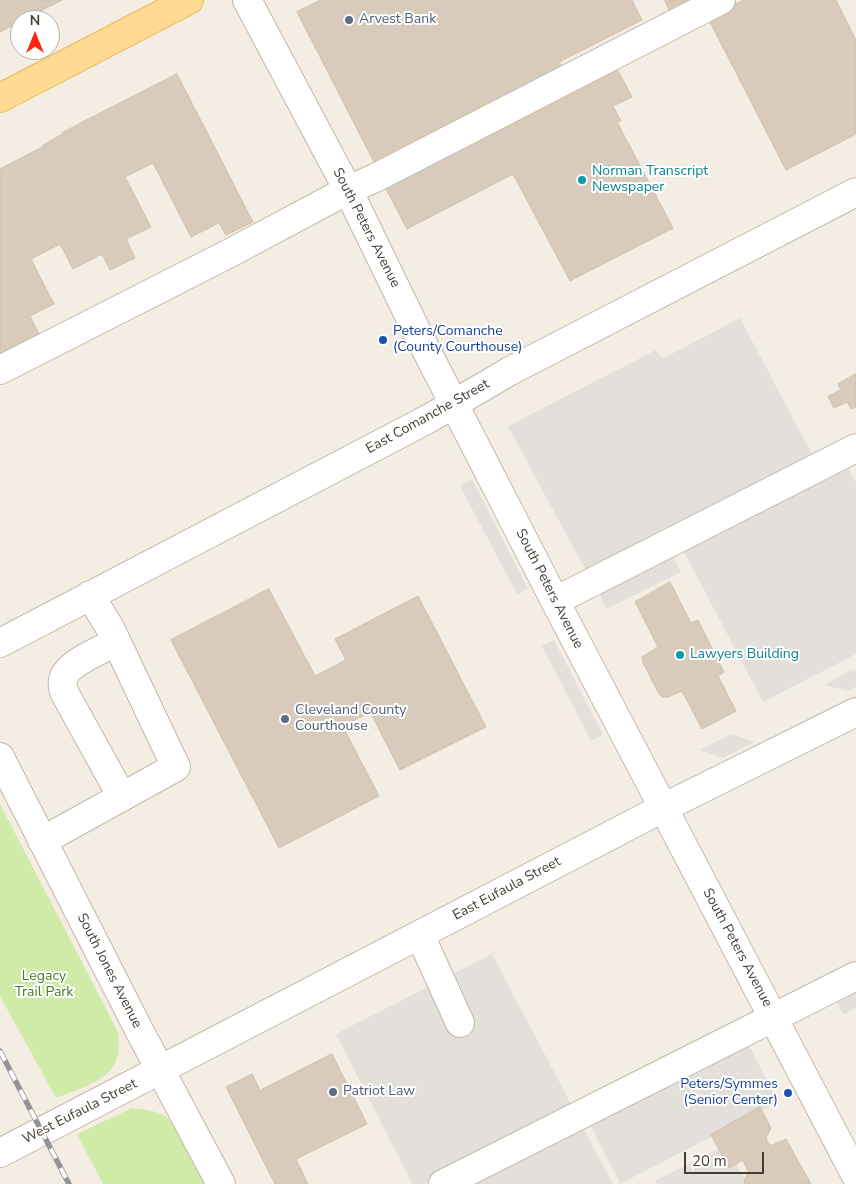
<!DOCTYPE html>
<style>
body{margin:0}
#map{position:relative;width:856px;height:1184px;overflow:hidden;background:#f3ede3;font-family:"Nunito Sans",sans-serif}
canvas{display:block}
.north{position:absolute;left:10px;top:10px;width:50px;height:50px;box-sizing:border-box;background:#fff;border:1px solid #b5b1ad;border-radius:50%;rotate:0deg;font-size:14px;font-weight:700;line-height:20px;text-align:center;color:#453d33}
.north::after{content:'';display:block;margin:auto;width:18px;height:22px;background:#ff260e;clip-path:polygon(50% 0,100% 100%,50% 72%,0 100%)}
.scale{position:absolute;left:684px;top:1152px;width:80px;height:22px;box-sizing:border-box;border:2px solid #453d33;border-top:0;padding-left:6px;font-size:15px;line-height:18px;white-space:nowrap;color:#453d33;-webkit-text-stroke:4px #fff;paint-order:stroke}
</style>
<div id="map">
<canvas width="856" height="1184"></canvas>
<div class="north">N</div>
<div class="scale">20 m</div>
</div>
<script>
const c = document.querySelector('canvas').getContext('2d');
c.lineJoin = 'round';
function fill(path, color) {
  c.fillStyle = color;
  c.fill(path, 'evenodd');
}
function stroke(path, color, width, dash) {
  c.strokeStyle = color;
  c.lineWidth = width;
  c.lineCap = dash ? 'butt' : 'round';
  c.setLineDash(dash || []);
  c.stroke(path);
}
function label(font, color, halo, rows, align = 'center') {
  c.font = font + ' "Nunito Sans",sans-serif';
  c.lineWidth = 4;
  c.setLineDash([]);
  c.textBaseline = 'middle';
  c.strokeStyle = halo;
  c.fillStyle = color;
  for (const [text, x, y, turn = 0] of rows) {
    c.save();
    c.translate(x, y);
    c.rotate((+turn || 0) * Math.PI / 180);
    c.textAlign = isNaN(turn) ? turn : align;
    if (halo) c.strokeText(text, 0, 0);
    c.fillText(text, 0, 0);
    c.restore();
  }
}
fill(new Path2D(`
 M0,804L118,1032C119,1041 120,1054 115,1063C105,1083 75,1090 56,1098L0,996Z
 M132,1108C144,1110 157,1110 166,1117C180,1128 197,1167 206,1184H103L77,1134Z`), '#d0eba8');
fill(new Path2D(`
 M740,318L813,456L588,575L508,426L656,350L662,359Z
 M847,465L856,483V654L763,702L683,550Z
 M472,479L528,589L517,594L460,486Z
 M672,555L681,572L607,609L598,592Z
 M554,640L603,735L591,741L542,646Z
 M852,669L856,670V687L847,691L824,685Z
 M731,734L754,742L723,758L700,750Z
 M492,954L613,1184H412L336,1034Z
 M856,981V1008L843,1015L832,993Z
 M746,1040L778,1102L620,1184L588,1121Z
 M726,1145L747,1184H656L655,1181Z`), '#e3e0dc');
const building = new Path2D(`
 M0,0H62L23,20H20V22L0,32Z
 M321,0H632L642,20L559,62L563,69L376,166L297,12Z
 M665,0H699L671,14Z
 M744,0H836L856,40V134L786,170L708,18Z
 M616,67L632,97L613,106L621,121L617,122L673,228L570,281L513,174L407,229L385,187Z
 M177,74L253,222L226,235L219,223L191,237L153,163L125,177L151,227L126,239L135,258L110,270L102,254L73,269L60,244L31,259L54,304L30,316L39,334L0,354V169L44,146L43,145L63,134L62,133Z
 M856,374V407L851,409L847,402L834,408L828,396L841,390L838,384Z
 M670,582L691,623L698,620L724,672L718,676L736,711L702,729L682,691L668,697H662L659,694L643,663L642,657L658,647L635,602Z
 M269,589L315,676L346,660L335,639L418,596L486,727L400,770L368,708L365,715L349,723H341L379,796L279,848L171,640Z
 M332,1054L367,1124L296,1159L308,1184H275L226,1087L252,1074L260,1090Z
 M760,1107L771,1128L766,1138L770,1146L786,1139L811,1184H745L744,1181L748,1171L743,1160L729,1168L711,1135Z`);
fill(building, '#d8cbbb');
stroke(building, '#d1c0ab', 1);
const minor = new Path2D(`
 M247,0L348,190L420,338L555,601L856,1176
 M0,370L230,253L348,190L375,178L721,0
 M555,601L856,448
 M116,642C102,650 66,663 63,680C62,683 63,688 64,692L122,797
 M0,643L428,419L510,371L856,192
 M0,757L139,1030L221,1184
 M42,841L176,767L110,628L90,595
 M420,935L460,1023
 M0,1153L663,808L856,712
 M443,1184L856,976`);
const major = new Path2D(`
 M0,98L189,0`);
stroke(minor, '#c2b8a8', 30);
stroke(major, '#ecb858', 30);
stroke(minor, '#fff', 28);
stroke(major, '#ffda90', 28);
const rail = new Path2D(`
 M0,1051L69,1184`);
stroke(rail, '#949494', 5.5);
stroke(rail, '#fff', 4, [11]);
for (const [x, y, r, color] of [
 [349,20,5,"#5c6f8a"],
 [582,180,5,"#0f9aa8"],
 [383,340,5,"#1a4fb4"],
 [680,655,5,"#0f9aa8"],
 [285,719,5,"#5c6f8a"],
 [333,1092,5,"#5c6f8a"],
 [788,1093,5,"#1a4fb4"]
]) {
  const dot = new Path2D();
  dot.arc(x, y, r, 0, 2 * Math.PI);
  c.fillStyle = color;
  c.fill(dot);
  stroke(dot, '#fff', 2);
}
label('14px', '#4e5e75', '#fff', [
 ["Arvest Bank",359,20],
 ["Cleveland County",295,711],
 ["Courthouse",295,727],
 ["Patriot Law",343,1092]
], 'left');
label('14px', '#0d838f', '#fff', [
 ["Norman Transcript",592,172],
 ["Newspaper",592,188],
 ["Lawyers Building",690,655]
], 'left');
label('14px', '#453d33', '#fff', [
 ["South Peters Avenue",366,228,63],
 ["East Comanche Street",428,417,-29],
 ["South Peters Avenue",549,589,63],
 ["East Eufaula Street",507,889,-28],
 ["South Peters Avenue",737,948,62],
 ["South Jones Avenue",109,971,63],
 ["West Eufaula Street",80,1112,-27]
]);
label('14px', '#164399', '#fff', [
 ["Peters/Comanche",393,332],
 ["(County Courthouse)",393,348],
 ["Peters/Symmes",778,1085,"right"],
 ["(Senior Center)",778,1101,"right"]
], 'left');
label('14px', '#487b23', '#fff', [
 ["Legacy",44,977],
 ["Trail Park",44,993]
]);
</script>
